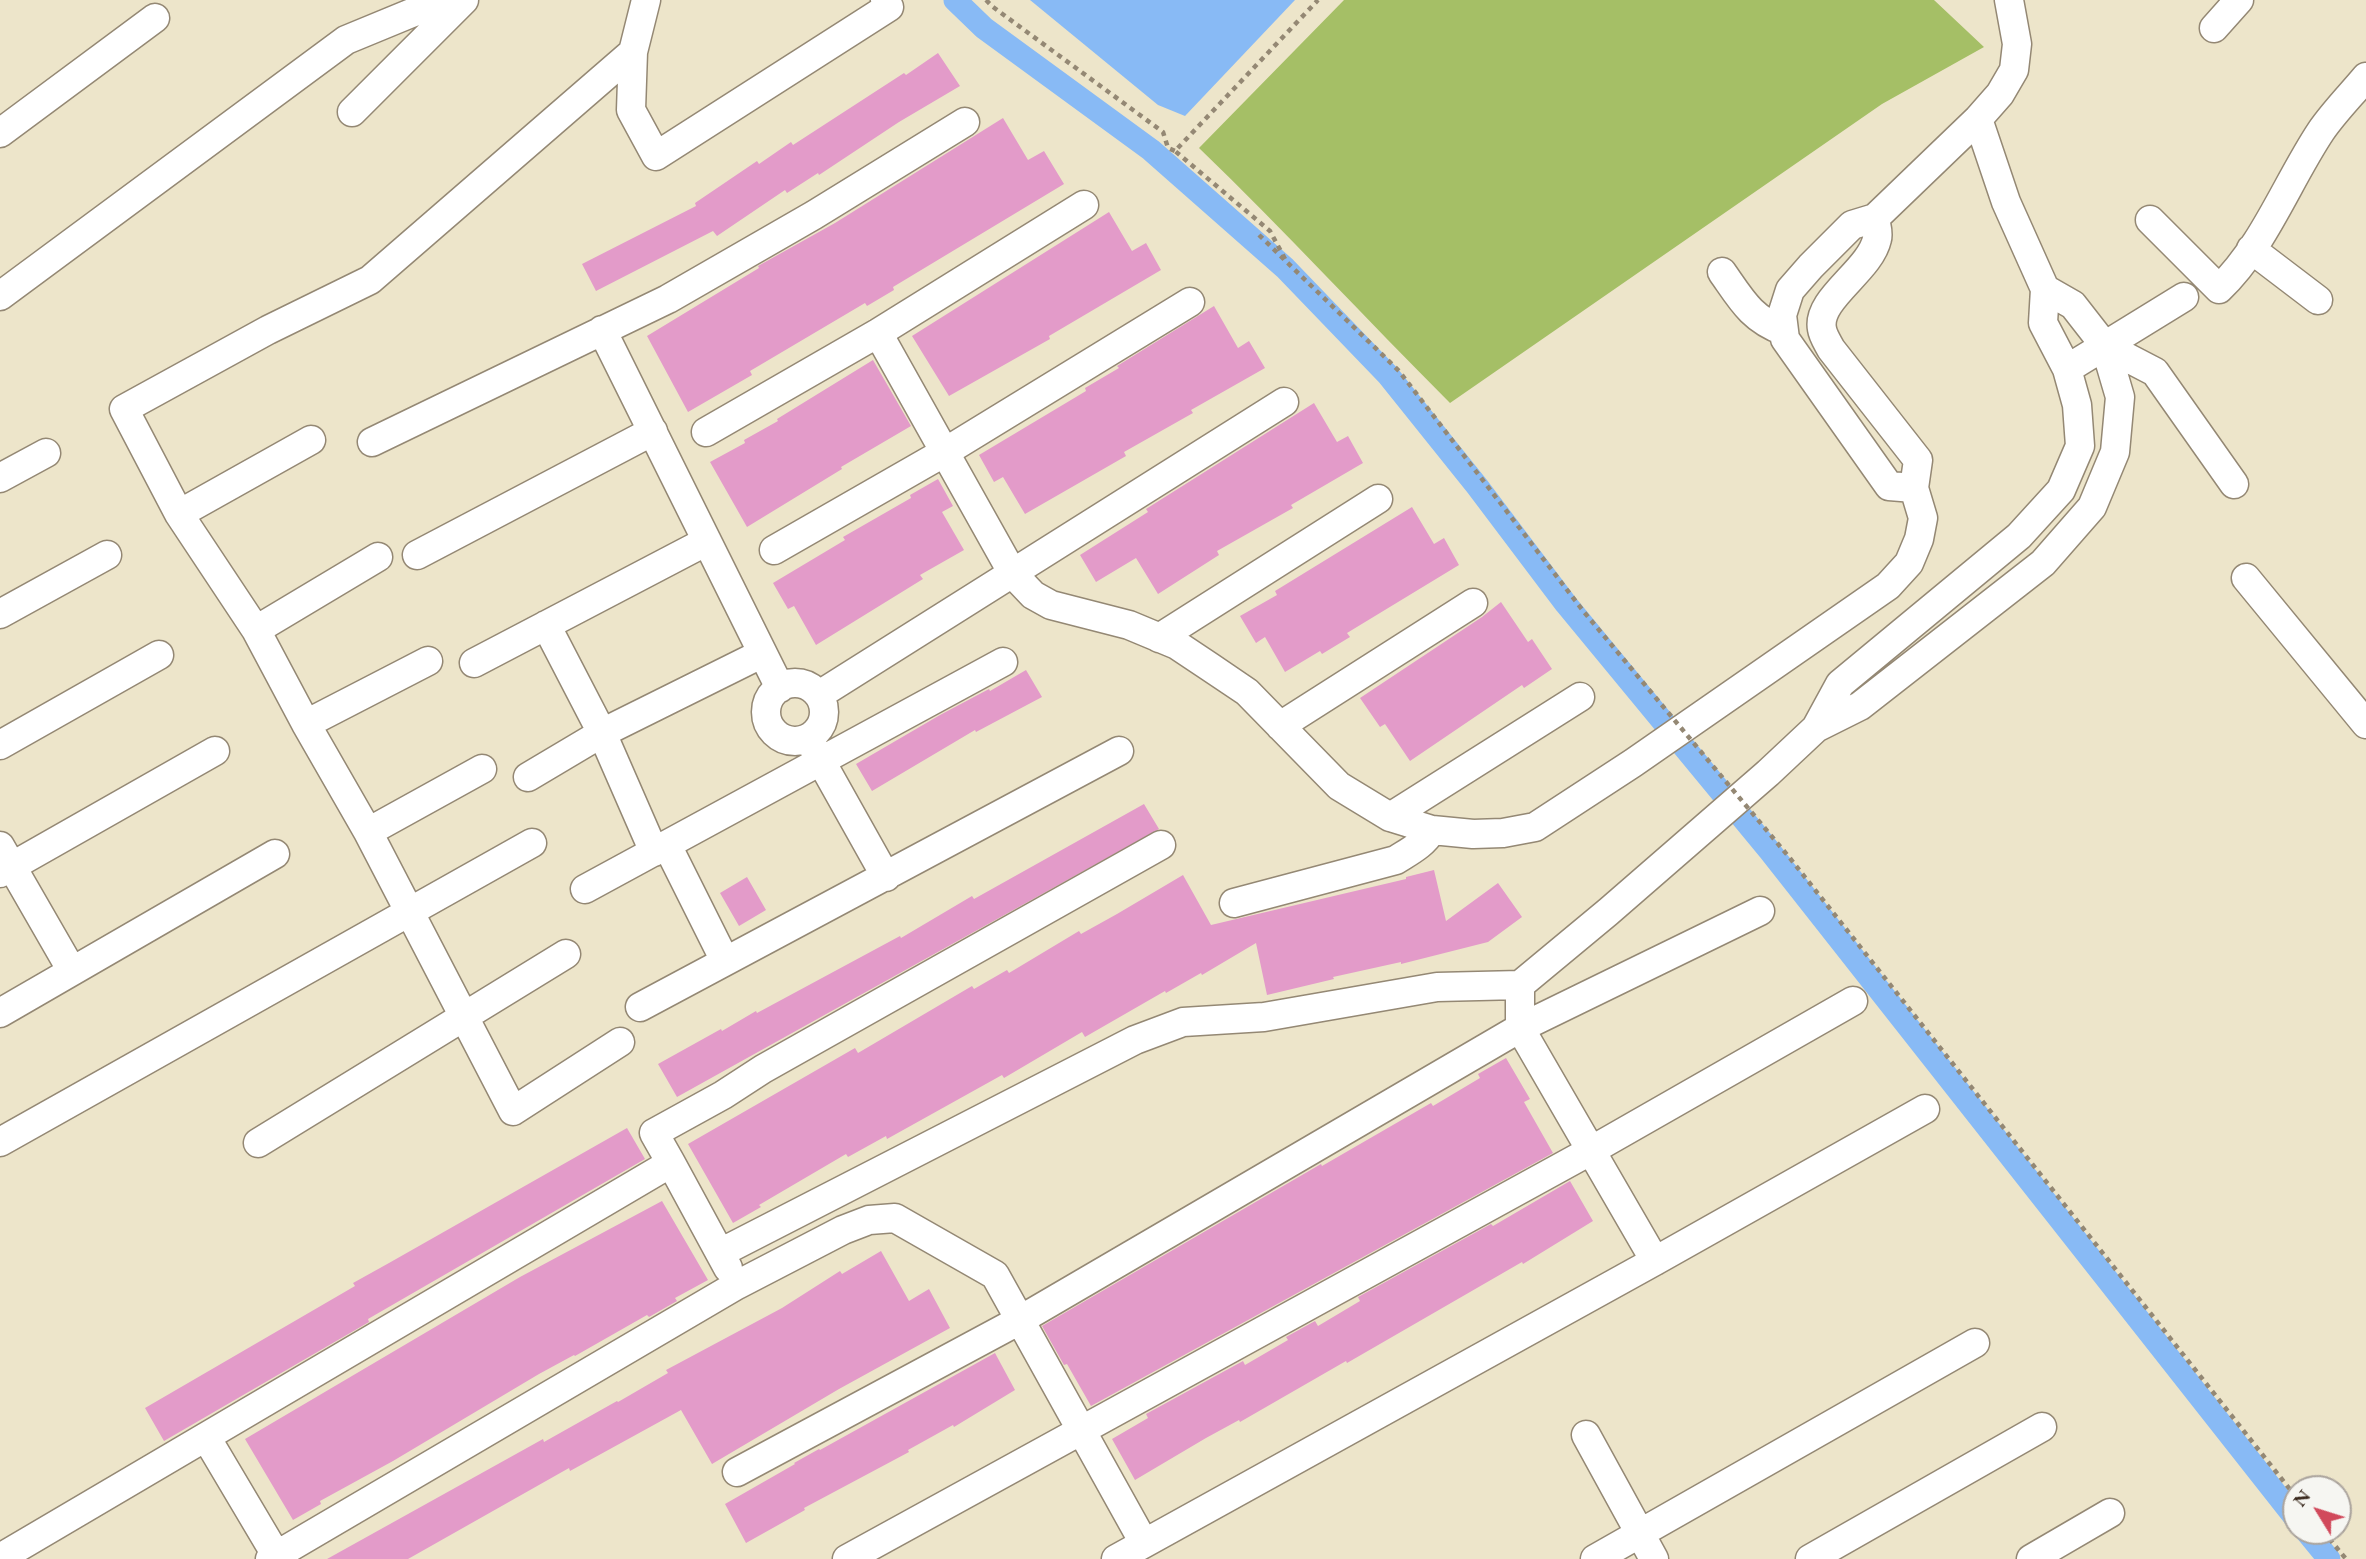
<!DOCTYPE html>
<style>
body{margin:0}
#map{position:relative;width:2366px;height:1559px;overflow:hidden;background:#ede5ca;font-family:"EB Garamond",serif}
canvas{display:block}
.north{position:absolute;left:2282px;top:1475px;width:70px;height:70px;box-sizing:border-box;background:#f6f6f2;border:2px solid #aba49d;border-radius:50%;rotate:308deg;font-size:19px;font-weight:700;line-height:28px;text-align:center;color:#3b2a1e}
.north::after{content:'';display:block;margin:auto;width:24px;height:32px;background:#d1495b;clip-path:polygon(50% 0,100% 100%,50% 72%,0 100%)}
</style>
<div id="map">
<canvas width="2366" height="1559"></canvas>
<div class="north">N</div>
</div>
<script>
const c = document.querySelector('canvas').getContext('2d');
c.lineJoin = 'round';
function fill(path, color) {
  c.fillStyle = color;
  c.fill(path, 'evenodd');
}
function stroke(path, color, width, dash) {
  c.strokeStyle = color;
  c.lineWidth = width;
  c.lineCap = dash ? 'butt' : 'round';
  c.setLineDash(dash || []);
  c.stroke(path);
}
fill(new Path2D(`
 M1344,0H1934L1984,47L1882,104L1450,403C1366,319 1285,231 1199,148Z`), '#a5bf66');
fill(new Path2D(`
 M1030,0H1295L1185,116L1158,105Z`), '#88baf5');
stroke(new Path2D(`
 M955,0L984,28L1151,150L1285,268L1388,375L1477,486L1566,604L1769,850L2296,1519
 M2306,1531L2329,1559`), '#88baf5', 23);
fill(new Path2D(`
 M938,53L960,86L899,122L819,175L818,173L787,193L785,190L717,236L713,231L596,291L582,264L696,206L695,203L757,161L759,164L791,142L793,145L904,73L906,75Z
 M1003,118L1028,160L1044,151L1064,184L893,287L894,290L867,306L865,303L750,371L752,375L688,412L647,336L759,268L758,266L835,223Z
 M1109,212L1132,251L1146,243L1161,270L1049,336L1050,339L949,396L912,336Z
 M1214,306L1238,348L1249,341L1265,368L1191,410L1193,413L1124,452L1126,456L1025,514L1003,477L994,482L979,455L1086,391L1085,388L1119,368L1117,366Z
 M873,360L911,426L841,467L842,469L747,527L710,462L745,443L744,440L778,421L777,419Z
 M1314,403L1337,442L1348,436L1363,463L1291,505L1293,508L1217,551L1219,555L1158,594L1136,558L1096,582L1080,555L1148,512L1146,509Z
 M938,479L953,506L942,512L964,550L920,575L923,579L816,645L794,606L788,609L773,583L845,540L843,537L911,498L910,495Z
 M1412,507L1434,544L1444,538L1459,565L1347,633L1350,637L1322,654L1320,651L1285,672L1265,637L1256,643L1240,616L1277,595L1275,591Z
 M1501,602L1528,642L1532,639L1552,669L1524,688L1522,685L1410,761L1385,724L1380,727L1360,698L1482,617Z
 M1026,670L1042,697L976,732L975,730L872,791L856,764L940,715L989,689L990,691Z
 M1144,804L1159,829L677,1097L658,1064L721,1029L722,1031L756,1011L757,1013L900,936L901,938L972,896L974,899Z
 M1434,870L1446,921L1498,883L1522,917L1488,942L1401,964V962L1333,977L1334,979L1267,995L1256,943L1202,975L1201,973L1166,993L1165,991L1085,1037L1082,1032L1004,1078L1002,1075L887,1139L886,1136L848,1157L846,1154L759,1205L761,1207L733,1223L688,1144L855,1048L858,1053L972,986L974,989L1007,970L1009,973L1079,931L1081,934L1117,914L1183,875L1211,925L1406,879V877Z
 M747,877L766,910L739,926L720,893Z
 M1506,1058L1530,1099L1524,1102L1553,1153L1091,1406L1067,1364L1064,1365L1042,1326L1321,1164L1322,1166L1431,1103L1433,1106L1480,1078L1478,1074Z
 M627,1128L645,1159L368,1319L369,1322L164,1441L145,1408L355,1286L353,1283L389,1263Z
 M1570,1181L1593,1221L1523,1264L1522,1262L1347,1363L1346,1361L1240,1422L1239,1420L1206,1438L1135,1480L1112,1439L1148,1418L1146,1414L1243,1361L1245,1365L1288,1340L1286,1337L1315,1321L1318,1326L1360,1301L1358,1297L1491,1224L1493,1226Z
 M662,1201L708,1280L675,1298L677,1301L649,1317L647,1315L575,1356L574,1355L539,1374L393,1461L320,1501L321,1504L293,1520L245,1439L520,1277Z
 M881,1251L909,1301L929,1289L950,1328L839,1389L712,1464L681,1410L570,1471L569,1468L408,1559H327L543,1439L544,1442L617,1401L618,1402L668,1373L666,1370L782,1308L840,1271L842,1274Z
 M995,1353L1015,1390L954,1427L953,1425L908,1450L909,1452L804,1508L805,1510L746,1543L725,1504L795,1464L794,1463L819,1449L820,1450Z`), '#e39bc9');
const minor = new Path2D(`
 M2214,28L2239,0
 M633,52L631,110L656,156L889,7L885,0
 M352,112L464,0
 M0,133L155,18
 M2150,220L2219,289C2264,246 2287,182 2321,131C2334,112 2351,95 2366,77
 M2251,249L2318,300
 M1722,272C1741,299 1751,319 1784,331
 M0,296L346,40L443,0
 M602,330L780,688
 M878,333L1013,574L1033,595L1051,605L1129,625L1177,645L1210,667L1247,692L1339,786L1390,817L1432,830L1473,834L1503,833L1535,827L1633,763L1888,586L1909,563L1919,539L1923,518L1914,488L1918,460L1831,349C1828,343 1823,336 1822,329C1816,299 1870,271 1877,239C1879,233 1876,225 1875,218
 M2105,346L2155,372L2234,484
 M2067,369L2184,297
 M706,432L878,333L1084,205
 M372,442L668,299L814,215L965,122
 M0,478L46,453
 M1914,488L1889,486L1785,339L1782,315L1790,290L1811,266L1852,225L1875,218L1978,119L2000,94L2014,70L2017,44L2009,0
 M179,514L311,440
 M774,550L945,452L1190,302
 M417,555L653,431
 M2246,578L2366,724
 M0,614L107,555
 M546,625L602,733L654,852
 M256,630L378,557
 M1159,638L1378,499
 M474,663L707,541
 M766 712a29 29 0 1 1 58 0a29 29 0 1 1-58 0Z
 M819,695L1284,402
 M306,724L428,661
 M1280,726L1473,603
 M1816,728L1840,684L2019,536L2061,490L2080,446L2077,405L2067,369L2043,323L2045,289L2006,202L1978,119
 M0,745L159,655
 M812,745L886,877
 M482,769L368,832L306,724L256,630L179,514L124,409L268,330L370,280L633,52L646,0
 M528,777L602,733L761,654
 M1390,817L1580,697
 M368,832L513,1111L620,1042
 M667,845L725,961
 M0,846L72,971
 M0,873L215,751
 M585,889L1003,662
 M1234,903L1396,860C1410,851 1423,845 1432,830
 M640,1007L1119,751
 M0,1013L275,854
 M0,1142L532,843
 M258,1143L566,954
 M671,1163L728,1268
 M720,1253L1135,1040L1183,1022L1264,1017L1437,987L1520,985
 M1655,1261L1520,1028V985L1608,912L1768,773L1816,728L1860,706L2043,563L2092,507L2115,452L2120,397L2105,346L2073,305L2045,289
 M1586,1435L1654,1559
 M206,1437L276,1555
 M737,1472L1020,1320L1520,1028L1760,911
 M0,1558L671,1163L654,1133L723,1095L763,1069L1161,845
 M270,1559L737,1285L843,1230L869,1220L895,1218L995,1275L1144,1543
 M847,1559L1592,1150L1853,1001
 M1116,1559L1655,1261L1925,1109
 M1595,1559L1975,1343
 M1810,1559L2042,1427
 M2031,1559L2110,1513`);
stroke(minor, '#948874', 31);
stroke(new Path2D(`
 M986,0L993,7L1163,132L1168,148L1175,151
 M1285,259L1270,231L1175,151L1318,0
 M2323,1531L2346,1559`), '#948874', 4.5, [5, 5]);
stroke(minor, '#fff', 28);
stroke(new Path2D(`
 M1259,235L1399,371L1584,612L1789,857L2296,1497`), '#948874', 4.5, [5, 5]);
</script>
